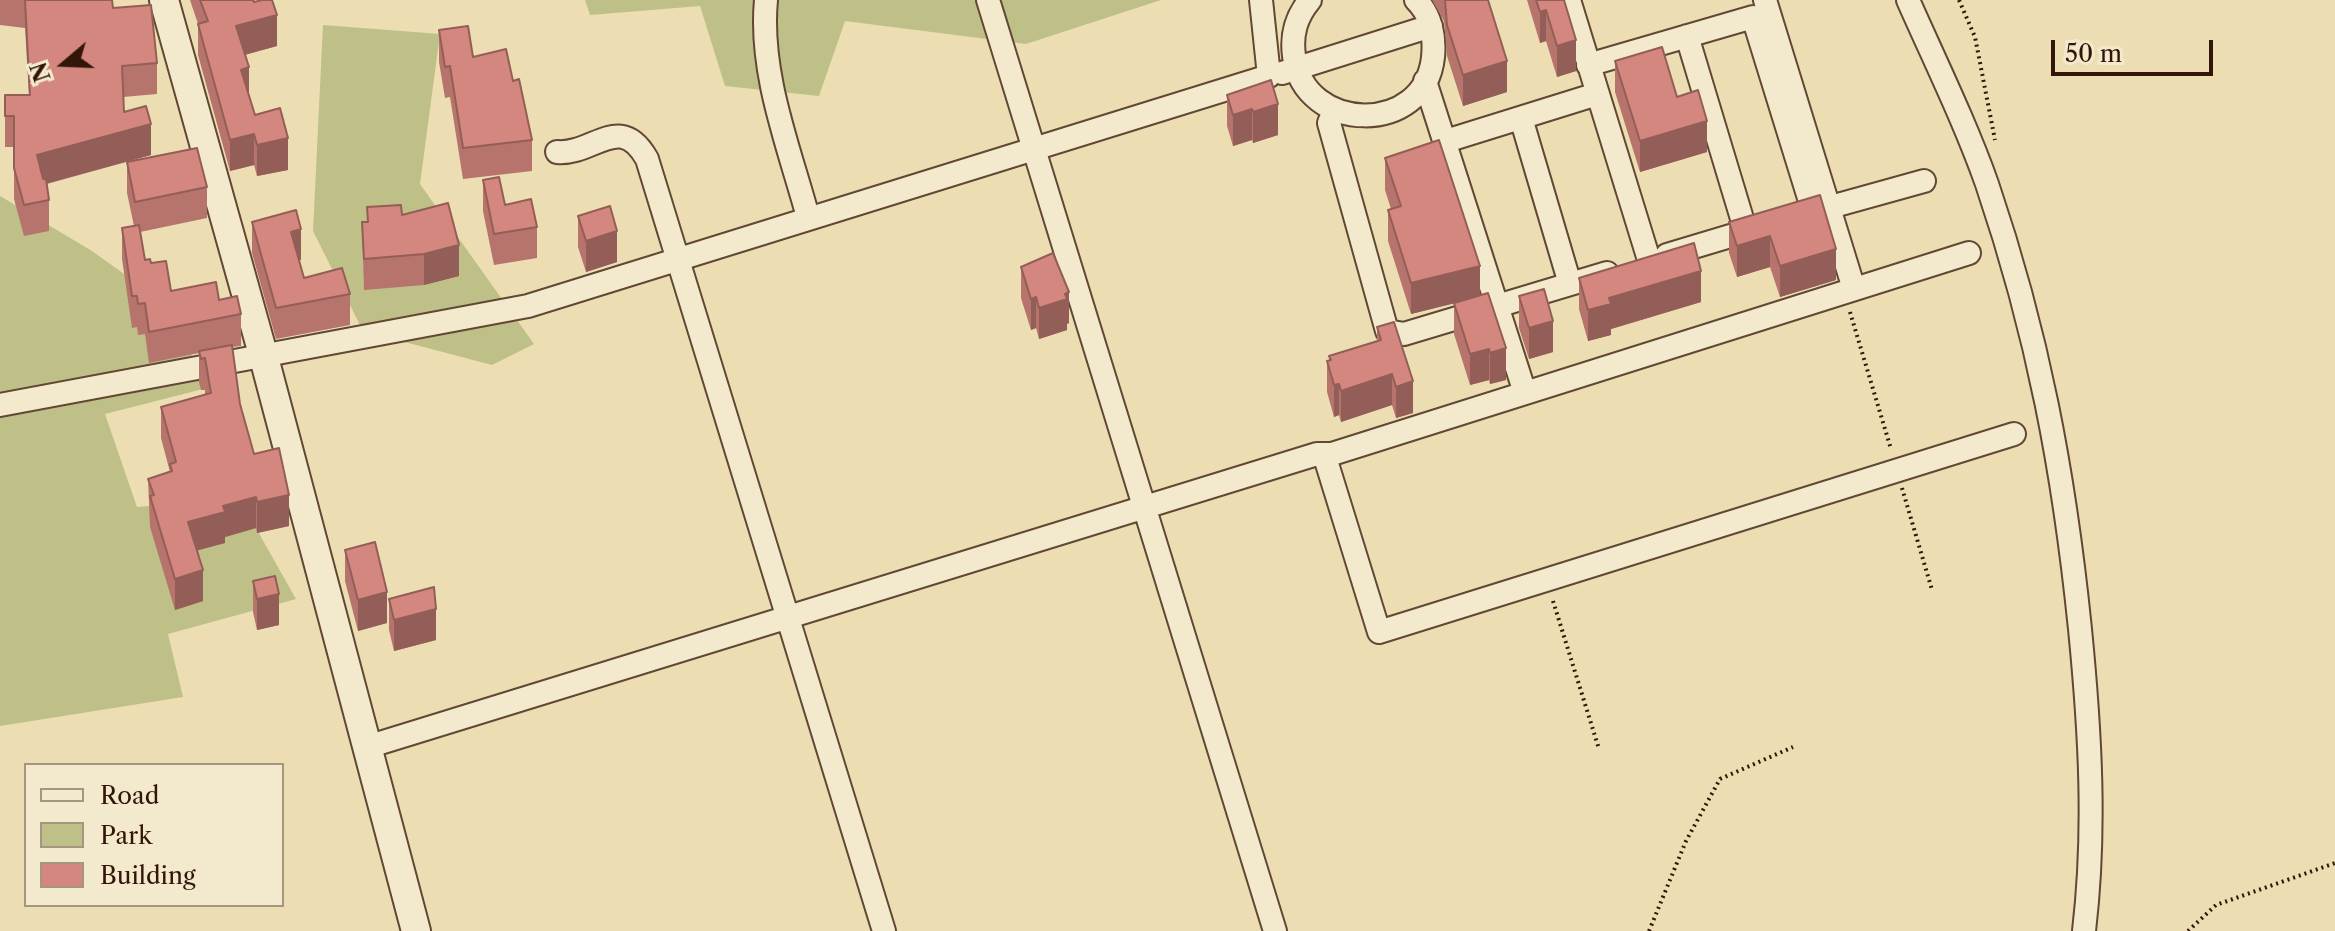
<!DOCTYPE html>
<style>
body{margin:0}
#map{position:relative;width:2335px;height:931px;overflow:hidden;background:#ecdeb2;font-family:"Libre Caslon Text",serif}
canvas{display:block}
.legend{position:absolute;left:24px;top:763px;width:260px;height:144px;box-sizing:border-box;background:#f3eacd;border:2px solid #a6957f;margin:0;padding:10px 14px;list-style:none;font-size:24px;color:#33150a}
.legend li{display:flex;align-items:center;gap:16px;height:40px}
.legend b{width:40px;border:2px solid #a6957f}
.north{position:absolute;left:24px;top:24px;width:80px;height:80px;-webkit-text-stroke:6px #f3eacd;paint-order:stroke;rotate:251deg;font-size:22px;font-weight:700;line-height:32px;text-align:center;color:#33150a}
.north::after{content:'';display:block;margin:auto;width:28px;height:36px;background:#33150a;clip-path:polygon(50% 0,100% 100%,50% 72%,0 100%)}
.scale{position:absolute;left:2051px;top:40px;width:162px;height:36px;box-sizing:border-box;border:4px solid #33150a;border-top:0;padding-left:10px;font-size:24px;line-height:28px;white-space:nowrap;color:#33150a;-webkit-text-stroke:6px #f3eacd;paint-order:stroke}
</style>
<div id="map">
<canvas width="2335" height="931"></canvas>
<ul class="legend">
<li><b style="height:10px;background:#f3eacd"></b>Road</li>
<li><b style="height:22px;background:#bec088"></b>Park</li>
<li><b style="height:22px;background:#d4877e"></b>Building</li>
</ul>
<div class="north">N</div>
<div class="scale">50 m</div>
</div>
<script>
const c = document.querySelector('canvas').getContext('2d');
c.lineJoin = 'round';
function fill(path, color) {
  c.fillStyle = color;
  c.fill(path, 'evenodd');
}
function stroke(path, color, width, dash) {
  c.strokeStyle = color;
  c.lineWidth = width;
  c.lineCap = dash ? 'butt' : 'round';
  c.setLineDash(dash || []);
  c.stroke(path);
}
fill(new Path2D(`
 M585,0H1161L1026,44L845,21L819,96L725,86L700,6L590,15Z
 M323,25L440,34L420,184L534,344L492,365L363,331L313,231Z
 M0,196L92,251L169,306L207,388L105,414L137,507L239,498L296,599L168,634L183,697L0,726Z`), '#bec088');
const minor = new Path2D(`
 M766,0C759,73 789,147 808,217
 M988,0L1275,931
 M1310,0C1296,17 1291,34 1294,56C1304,134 1425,136 1433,57C1435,37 1431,15 1416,0
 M1569,0L1649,260
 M1765,0L1854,289
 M1908,0C1935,61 1965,122 1987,184C2038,334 2064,472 2080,629C2090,730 2096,830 2084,931
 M1687,36L1746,232
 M1588,65L1753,17L1813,211
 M1282,73L1431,26
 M1425,81L1525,393
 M1334,111L1329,123L1387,331L1404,334L1607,273
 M1521,118L1570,284
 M1446,141L1597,94
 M557,152C594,155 620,111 647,159L884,931
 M1798,216L1924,181
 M1667,255L1757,228
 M0,405L528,306L1269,76L1261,0
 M1324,454L1379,632L2014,434
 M367,747L1317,454H1332L1969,253`);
const tertiary = new Path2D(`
 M164,0L263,354L416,931`);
stroke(minor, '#614734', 26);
stroke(tertiary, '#614734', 32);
stroke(new Path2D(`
 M1959,0L1975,37L1995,140
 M1850,312L1891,449
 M1902,488L1932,590
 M1553,601L1599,749
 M1649,931L1686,841L1720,779L1793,747
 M2188,931L2216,905L2335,863`), '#33150a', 4, [2, 4]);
stroke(minor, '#f3eacd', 22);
stroke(tertiary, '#f3eacd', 28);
fill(new Path2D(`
 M0,0H112L113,8L157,63V94L123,97L124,112L151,155L47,184L49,200V231L24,236L14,199V147H5V95H29L25,28L0,25Z
 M190,0H253L277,46L245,55L249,94L255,115L288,170L257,176L254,165L230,171L198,55V24Z
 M1432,0H1488L1507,92L1463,106L1447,56L1444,21Z
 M1527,0H1564L1576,71L1557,77L1546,41L1540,43Z
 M439,30L473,57L513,81L532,140V171L463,179L450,97L445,98L439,62Z
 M1615,61L1677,97L1707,152L1640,172L1615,92Z
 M1271,80L1278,135L1253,143L1252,140L1233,146L1227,126V95Z
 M1385,158L1480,295L1506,380L1490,384L1489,380L1470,385L1454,334V303L1411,314L1388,241V210L1391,209L1385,190Z
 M127,162L207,187V218L140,232L145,260L151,263L171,291L219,300L241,314V346L232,347L240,404L254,454L289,526L257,533L256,528L225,537V543L197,550L203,601L175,610L150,527L148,479L170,472L161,438V407L205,394V390H201L199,382V353L149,363L145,334L138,335L137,327L132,328L122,259V228L134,226L127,193Z
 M483,180L505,205L537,227V258L494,265L483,211Z
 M1820,195L1836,280L1780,297L1770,267L1737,277L1729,253V222Z
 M402,215L459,276L424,285L364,290L362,222Z
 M578,216L617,262L586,272L578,247Z
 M252,222L301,260H299L304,278L350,294V325L276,339L252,253Z
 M1021,267L1069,323L1067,324V330L1039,339L1036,328L1031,330L1021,298Z
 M1579,278L1701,302L1611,329V335L1588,341L1579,309Z
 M1519,296L1553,352L1529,359L1519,328Z
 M1377,327L1413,413L1396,418L1392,405L1341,422L1339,415L1334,417L1327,392V361H1329V356L1377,341Z
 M345,550L387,623L358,631L345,581Z
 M253,581L279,625L257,630L253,612Z
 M389,599L436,640L394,651L389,630Z`), '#b6746c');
fill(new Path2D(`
 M1546,10V41L1540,43V12Z
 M277,15V46L236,57V26Z
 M1576,40V71L1557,77V46Z
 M1507,61V92L1463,106V75Z
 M249,67V98L241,70Z
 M1278,104V135L1253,143V112Z
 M1252,109V140L1233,146V115Z
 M1707,121V152L1640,172V141Z
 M151,124V155L37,186V155Z
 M254,134V165L230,171V140Z
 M288,138V170L257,176V145Z
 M301,229V260L291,263V232Z
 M617,231V262L586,272V241Z
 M1770,236V267L1737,277V246Z
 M459,245V276L424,285V254Z
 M1836,249V280L1780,297V266Z
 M1480,266V297L1411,314V283Z
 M1701,271V302L1611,329V335L1588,341V310L1609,298Z
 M1069,292V323L1067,324V330L1039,339V308Z
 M1036,297V328L1031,330V299Z
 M1553,321V352L1529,359V328Z
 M1506,348V380L1490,384V353Z
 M1489,349V380L1470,385V354Z
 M1392,374V405L1341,422V391Z
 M1413,381V413L1396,418V387Z
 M1339,384V415L1334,417V385Z
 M289,495V526L257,533V502Z
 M256,497V528L225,537V543L188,553V522L223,506Z
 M203,570V601L175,610V579Z
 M387,592V623L358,631V600Z
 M279,594V625L257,630V599Z
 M436,609V640L394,651V620Z`), '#945e58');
const building = new Path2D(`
 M25,0H112L113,8L151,5L157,63L122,66L124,112L146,106L151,124L37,155L43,179H46L49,200L24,205L14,168V116H5V95H30Z
 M200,0H253L254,2L262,0H272L277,15L236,26L249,67L241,70L255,115L280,108L288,138L257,145L254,134L230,140L198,24L208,21Z
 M1445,0H1488L1507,61L1463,75L1447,25Z
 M1536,0H1564L1576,40L1557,46L1546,10L1540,12Z
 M468,26L473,57L506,49L513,81L519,79L532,140L463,148L450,66L445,67L439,30Z
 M1662,47L1677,97L1698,90L1707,121L1640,141L1615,61Z
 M1271,80L1278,104L1253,112L1252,109L1233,115L1227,95Z
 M1439,140L1480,266L1411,283L1388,210L1401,206L1385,158Z
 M197,148L207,187L135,202L127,162Z
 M499,177L505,205L531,199L537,227L494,234L483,180Z
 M1820,195L1836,249L1780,266L1770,236L1737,246L1729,222Z
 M448,203L459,245L424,254L364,259L362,222H368L367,207L401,205L402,215Z
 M610,206L617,231L586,241L578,216Z
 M296,210L301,229L291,232L304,278L342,268L350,294L276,308L252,222Z
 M139,225L145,260L150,259L151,263L166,261L171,291L216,282L219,300L237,296L241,314L149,332L145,303L138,304L137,296H132L122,228Z
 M1694,243L1701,271L1609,298L1611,304L1588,310L1579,278Z
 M1053,253L1069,292L1065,294L1067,299L1039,308L1036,297L1031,299L1021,267Z
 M1544,289L1553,321L1529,328L1519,296Z
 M1488,293L1506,348L1490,353L1489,349L1470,354L1454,303Z
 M1394,322L1413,381L1396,387L1392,374L1341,391L1339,384L1334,385L1327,361L1331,360L1329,356L1381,340L1377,327Z
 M232,345L240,404L254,454L279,448L289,495L257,502L256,497L223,506L225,512L188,522L203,570L175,579L150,496L154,495L148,479L172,471L170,464L176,462L161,407L211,393L205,358L201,359L199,351Z
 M375,542L387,592L358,600L345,550Z
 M275,576L279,594L257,599L253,581Z
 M434,587L436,609L394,620L389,599Z`);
fill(building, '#d4877e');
stroke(building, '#945e58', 2);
</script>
